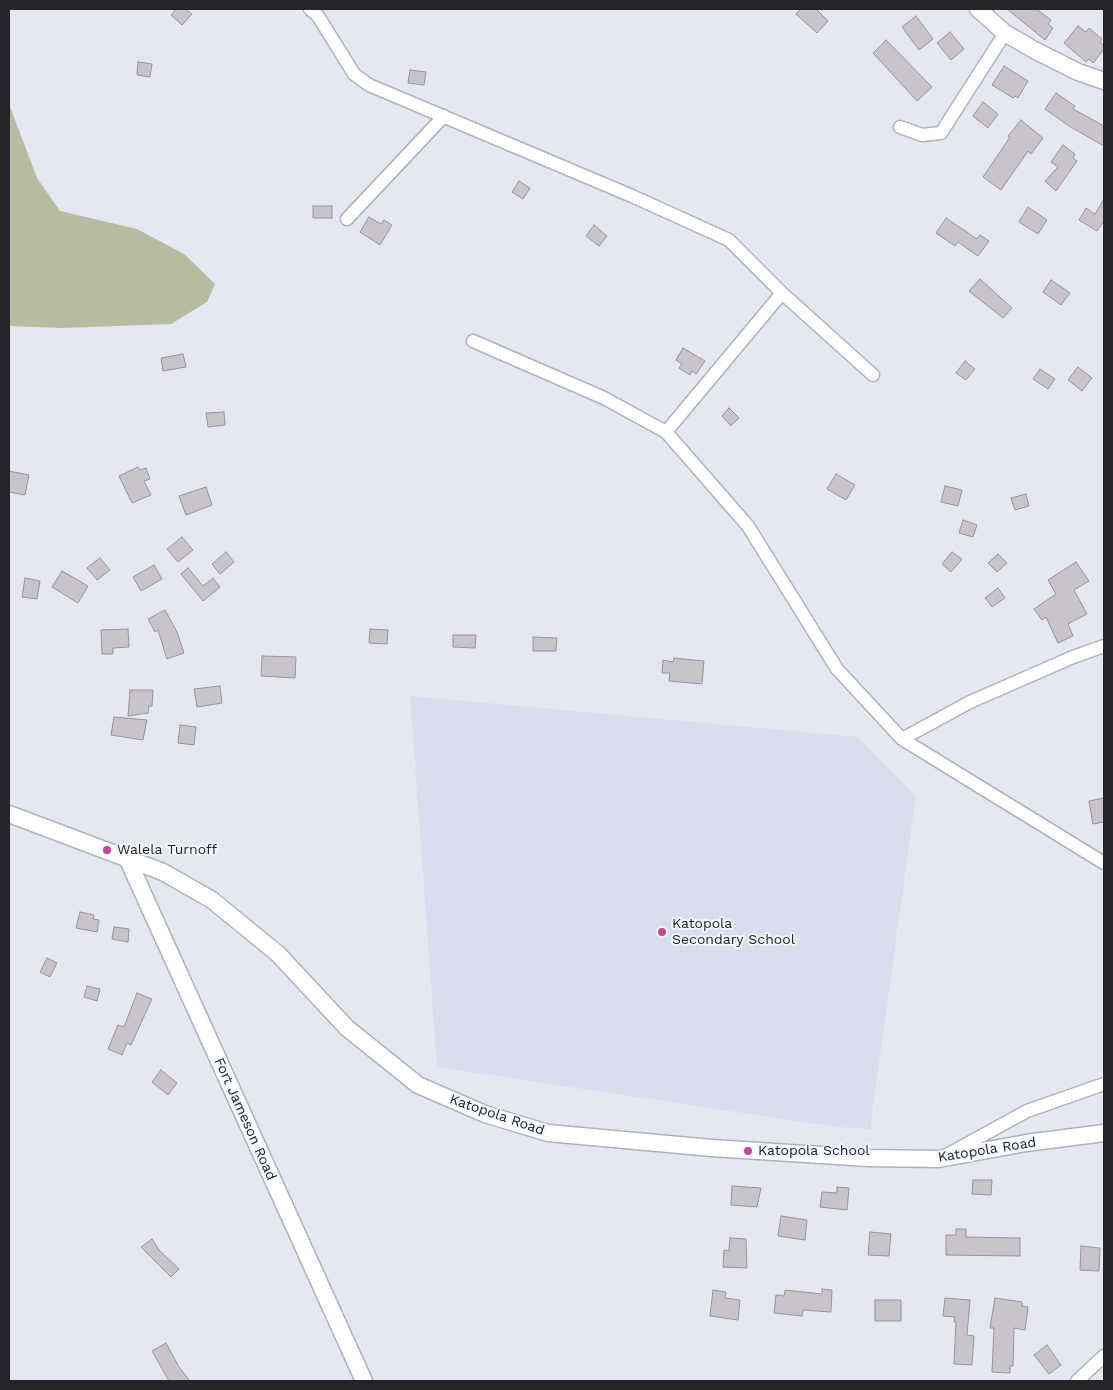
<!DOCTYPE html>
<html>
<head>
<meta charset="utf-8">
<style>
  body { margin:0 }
  #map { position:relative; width:1113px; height:1390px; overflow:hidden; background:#e5e8f1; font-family:"Work Sans",sans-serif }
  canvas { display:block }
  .frame { position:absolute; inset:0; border:10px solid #232428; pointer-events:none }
</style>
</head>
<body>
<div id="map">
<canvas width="1113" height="1390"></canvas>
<div class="frame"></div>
</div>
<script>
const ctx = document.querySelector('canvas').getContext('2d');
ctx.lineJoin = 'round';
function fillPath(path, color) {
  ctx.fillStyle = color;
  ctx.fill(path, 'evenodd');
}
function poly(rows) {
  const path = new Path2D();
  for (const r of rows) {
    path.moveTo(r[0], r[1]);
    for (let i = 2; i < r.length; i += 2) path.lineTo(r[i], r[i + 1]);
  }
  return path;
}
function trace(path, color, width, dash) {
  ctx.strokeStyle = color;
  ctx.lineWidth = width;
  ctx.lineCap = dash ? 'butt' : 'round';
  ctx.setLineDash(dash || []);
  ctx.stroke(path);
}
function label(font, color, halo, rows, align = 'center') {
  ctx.font = font + ' "Work Sans",sans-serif';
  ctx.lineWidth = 4;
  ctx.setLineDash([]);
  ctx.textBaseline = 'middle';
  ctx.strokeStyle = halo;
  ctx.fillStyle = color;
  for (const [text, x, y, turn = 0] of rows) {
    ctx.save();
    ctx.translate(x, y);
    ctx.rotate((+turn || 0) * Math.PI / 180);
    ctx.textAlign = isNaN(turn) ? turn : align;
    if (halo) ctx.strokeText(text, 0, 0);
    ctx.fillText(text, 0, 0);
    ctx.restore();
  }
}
fillPath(poly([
  [410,696,858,737,916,796,870,1129,836,1127,437,1067]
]), '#d8deee');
fillPath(poly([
  [9,104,37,178,60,211,137,229,184,254,215,284,207,302,171,324,62,328,9,326]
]), '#b7bb9f');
const building = poly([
  [176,9,185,9,192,14,182,25,171,15,176,9],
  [801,9,816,9,828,21,817,33,796,14,801,9],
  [1007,9,1036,9,1051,20,1048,24,1053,28,1045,40,1007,9],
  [916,16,933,39,919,50,902,27,916,16],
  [1078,26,1086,32,1089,28,1102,39,1100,42,1104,46,1104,49,1093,63,1089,59,1086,62,1064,43,1078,26],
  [950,32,964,49,951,60,937,43,950,32],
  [886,40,932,87,917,101,873,53,886,40],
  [138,62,152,64,150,77,137,75,138,62],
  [1004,66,1028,81,1018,98,1015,96,1013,98,992,85,1004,66],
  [410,70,426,72,424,85,408,83,410,70],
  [1056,93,1075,106,1073,109,1104,126,1104,146,1069,126,1045,109,1056,93],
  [983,102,998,114,988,128,973,116,983,102],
  [1021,120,1043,138,1031,154,1028,151,1001,190,983,177,1010,137,1008,136,1021,120],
  [1063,145,1075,154,1073,158,1077,161,1056,191,1045,181,1058,167,1051,162,1063,145],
  [519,181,530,188,523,199,512,192,519,181],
  [1104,199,1104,221,1097,231,1079,220,1086,208,1095,214,1104,199],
  [313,206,332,206,332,218,313,218,313,206],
  [1028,207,1047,220,1038,234,1019,222,1028,207],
  [369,217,381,224,384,220,392,225,380,245,360,232,369,217],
  [946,218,977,239,980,235,989,241,978,256,958,242,955,246,936,233,946,218],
  [594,225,607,236,599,246,586,236,594,225],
  [980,279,1012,308,1003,318,969,291,980,279],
  [1051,280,1070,293,1061,305,1043,292,1051,280],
  [683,348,705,361,696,374,692,371,690,375,679,368,682,364,676,360,683,348],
  [183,354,186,367,163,371,161,358,183,354],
  [965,361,975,369,966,380,956,373,965,361],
  [1078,367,1092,378,1082,391,1068,380,1078,367],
  [1040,369,1055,379,1048,389,1033,379,1040,369],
  [729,408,739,418,731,426,722,416,729,408],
  [224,412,225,425,208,427,206,413,224,412],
  [138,467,140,470,146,468,150,479,144,481,151,495,132,503,119,476,138,467],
  [9,471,29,475,25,495,9,492,9,471],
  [836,474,855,485,846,500,827,489,836,474],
  [945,486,962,490,958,506,941,502,945,486],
  [206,487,212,505,186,515,179,496,206,487],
  [1026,494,1029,506,1015,510,1011,498,1026,494],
  [963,520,977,525,973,537,959,533,963,520],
  [182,537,193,550,178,562,167,549,182,537],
  [226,552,234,562,220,574,212,564,226,552],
  [952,552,962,559,951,572,942,564,952,552],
  [998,554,1007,563,997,572,988,563,998,554],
  [100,558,110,570,97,580,87,568,100,558],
  [1076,562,1089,581,1074,590,1087,614,1068,624,1073,636,1058,643,1046,617,1042,620,1034,609,1056,594,1048,580,1076,562],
  [154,565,162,579,141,591,133,577,154,565],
  [188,568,203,586,213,578,220,587,203,601,181,574,188,568],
  [62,571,88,586,78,603,52,587,62,571],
  [25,578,40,581,37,599,22,597,25,578],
  [998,588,1005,598,992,607,985,598,998,588],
  [165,610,177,632,184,653,167,659,158,630,155,632,148,619,165,610],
  [128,629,129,647,113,648,113,654,102,654,101,630,128,629],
  [370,629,388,630,387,644,369,643,370,629],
  [453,635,476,635,475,648,453,647,453,635],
  [533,637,557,638,556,651,533,651,533,637],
  [262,656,296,657,295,678,261,676,262,656],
  [674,658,704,661,702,684,669,681,670,673,662,673,663,660,673,662,674,658],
  [220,686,222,703,197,707,194,689,220,686],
  [130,690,153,690,152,706,149,706,148,713,128,716,130,690],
  [114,717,147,720,143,740,111,735,114,717],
  [180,725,196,727,194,745,178,743,180,725],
  [1104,798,1104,822,1093,824,1089,801,1104,798],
  [80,912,94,915,93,919,99,920,97,932,76,928,80,912],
  [114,927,129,929,128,942,112,939,114,927],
  [47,958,57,963,50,977,40,972,47,958],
  [87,986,100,989,97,1001,84,997,87,986],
  [137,993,152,999,131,1045,127,1043,122,1055,108,1049,118,1025,124,1027,137,993],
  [161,1070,177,1083,168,1095,152,1082,161,1070],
  [973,1180,992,1180,991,1195,972,1194,973,1180],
  [732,1186,761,1188,757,1207,731,1205,732,1186],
  [837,1187,849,1188,847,1210,820,1207,822,1192,837,1193,837,1187],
  [781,1216,807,1220,805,1240,778,1236,781,1216],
  [956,1229,966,1229,966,1237,1020,1238,1020,1256,946,1255,946,1235,956,1235,956,1229],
  [870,1232,891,1234,889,1256,868,1255,870,1232],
  [730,1238,746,1239,747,1268,723,1267,724,1250,729,1251,730,1238],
  [152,1239,159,1250,179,1269,171,1277,141,1247,152,1239],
  [1081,1246,1100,1248,1099,1271,1080,1270,1081,1246],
  [822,1289,832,1290,831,1312,803,1310,802,1316,774,1313,776,1295,784,1296,785,1290,822,1294,822,1289],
  [713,1290,726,1292,725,1298,740,1300,738,1320,710,1316,713,1290],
  [945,1298,970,1300,967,1335,974,1336,972,1365,954,1364,956,1322,954,1322,955,1317,943,1316,945,1298],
  [995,1298,1022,1302,1022,1306,1028,1307,1025,1330,1014,1328,1013,1366,1010,1366,1010,1373,992,1372,994,1328,990,1328,995,1298],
  [875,1300,901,1300,901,1321,875,1321,875,1300],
  [166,1343,179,1367,190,1381,169,1381,152,1351,166,1343],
  [1047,1345,1061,1365,1049,1374,1034,1355,1047,1345]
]);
fillPath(building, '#c9c3ca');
trace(building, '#989299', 1);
const minor = poly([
  [310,9,318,16,354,74,369,85,632,196,729,240,782,293,873,375],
  [900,127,922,135,941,133,1005,33],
  [347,219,444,116],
  [473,341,604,398,666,432,748,526,837,669,902,739,1104,863],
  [666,432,782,293],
  [902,739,970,702,1073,657,1104,646],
  [945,1156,1027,1111,1104,1084],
  [1077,1381,1104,1356]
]);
const tertiary = poly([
  [978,9,1005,33,1036,51,1078,72,1104,81],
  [9,814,163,872,212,900,278,954,347,1028,418,1085,485,1114,548,1133,712,1148,868,1158,939,1159,1026,1143,1104,1133],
  [127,858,364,1381]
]);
trace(minor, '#afb2ba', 15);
trace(tertiary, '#afb2ba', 19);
trace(minor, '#fff', 12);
trace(tertiary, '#fff', 16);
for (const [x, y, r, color] of [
  [107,850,5,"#c8468f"],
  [662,932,5,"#c8468f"],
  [748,1151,5,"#c8468f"]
]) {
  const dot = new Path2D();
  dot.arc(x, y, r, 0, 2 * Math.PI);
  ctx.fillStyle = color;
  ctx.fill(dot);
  trace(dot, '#f2f6fe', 2);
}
label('14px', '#232428', '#f2f6fe', [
  ["Walela Turnoff",117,850],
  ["Katopola",672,924],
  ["Secondary School",672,940],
  ["Katopola School",758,1151]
], 'left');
label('14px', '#232428', '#f2f6fe', [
  ["Katopola Road",497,1115,19],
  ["Fort Jameson Road",245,1119,66],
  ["Katopola Road",987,1150,-9]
]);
</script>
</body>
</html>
